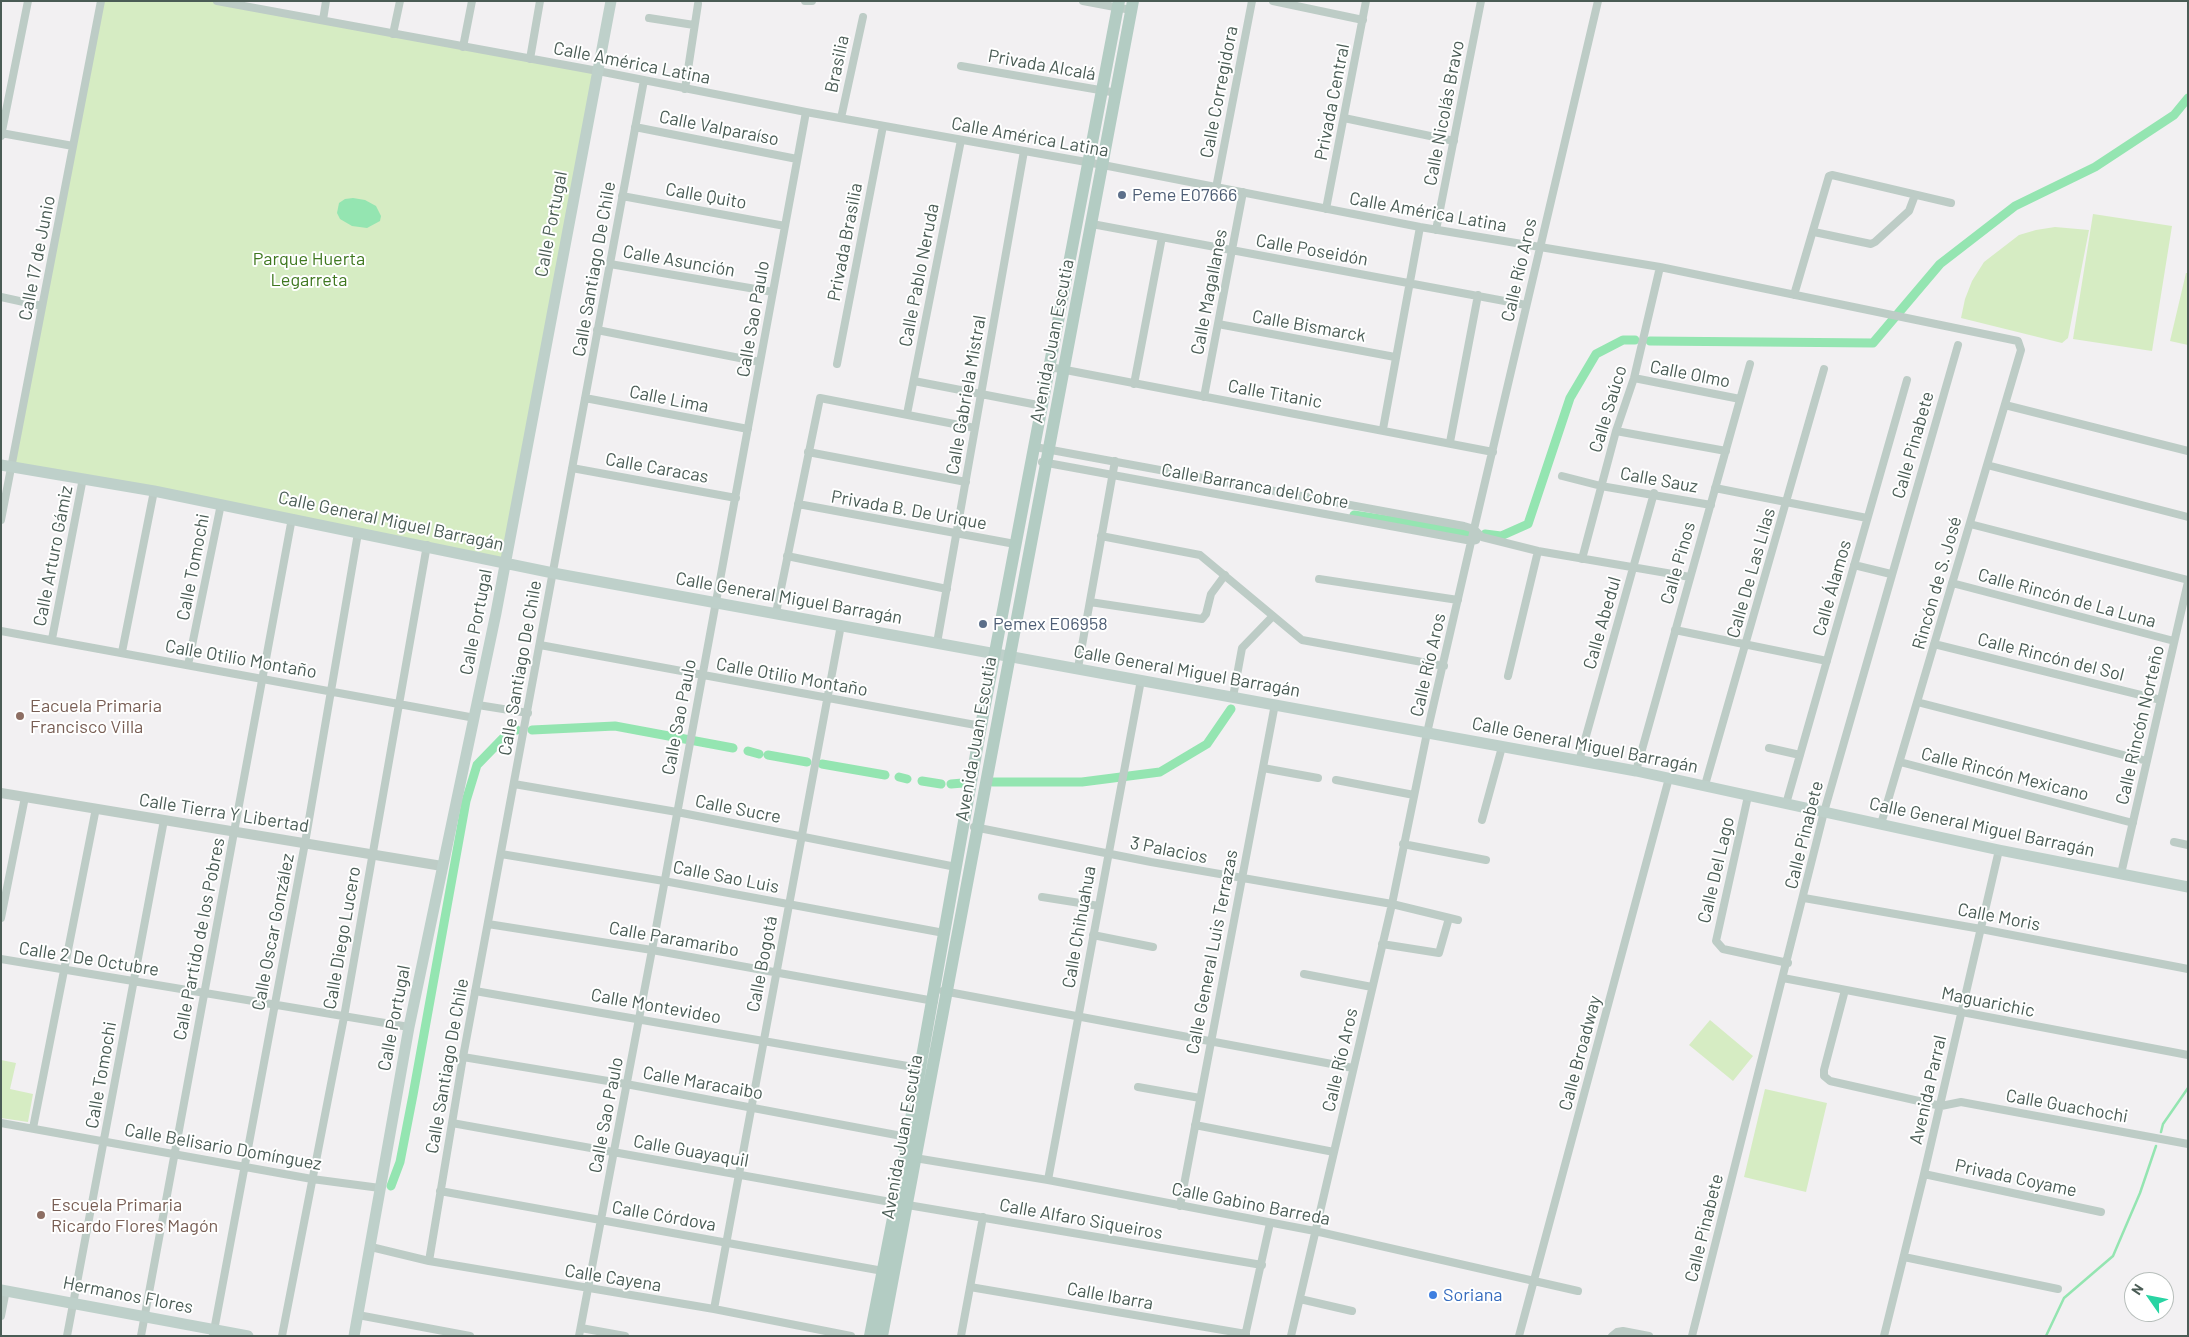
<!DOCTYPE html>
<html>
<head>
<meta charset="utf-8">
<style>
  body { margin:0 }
  #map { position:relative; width:2189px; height:1337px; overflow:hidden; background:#f2f0f2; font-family:Barlow,sans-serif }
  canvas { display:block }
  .frame { position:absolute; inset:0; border:2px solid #4a5c55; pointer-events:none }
  .north { position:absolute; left:2124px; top:1272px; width:50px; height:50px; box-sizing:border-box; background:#fff; border:1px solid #b7bebb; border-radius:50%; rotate:303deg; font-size:14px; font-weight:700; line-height:20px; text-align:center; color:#4a5c55 }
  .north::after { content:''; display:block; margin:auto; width:18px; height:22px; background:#29d4a3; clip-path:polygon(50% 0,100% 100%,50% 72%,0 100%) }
</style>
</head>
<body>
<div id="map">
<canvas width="2189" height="1337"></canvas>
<div class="frame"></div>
<div class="north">N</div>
</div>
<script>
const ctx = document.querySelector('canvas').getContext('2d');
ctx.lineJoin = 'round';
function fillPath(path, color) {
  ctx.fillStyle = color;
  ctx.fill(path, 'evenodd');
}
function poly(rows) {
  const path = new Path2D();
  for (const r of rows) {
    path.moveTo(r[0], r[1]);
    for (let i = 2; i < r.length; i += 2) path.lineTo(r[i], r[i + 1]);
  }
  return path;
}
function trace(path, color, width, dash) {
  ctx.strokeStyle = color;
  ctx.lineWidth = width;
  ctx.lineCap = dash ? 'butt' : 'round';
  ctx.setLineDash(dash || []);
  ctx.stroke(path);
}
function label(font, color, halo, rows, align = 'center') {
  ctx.font = font + ' Barlow,sans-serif';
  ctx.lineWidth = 4;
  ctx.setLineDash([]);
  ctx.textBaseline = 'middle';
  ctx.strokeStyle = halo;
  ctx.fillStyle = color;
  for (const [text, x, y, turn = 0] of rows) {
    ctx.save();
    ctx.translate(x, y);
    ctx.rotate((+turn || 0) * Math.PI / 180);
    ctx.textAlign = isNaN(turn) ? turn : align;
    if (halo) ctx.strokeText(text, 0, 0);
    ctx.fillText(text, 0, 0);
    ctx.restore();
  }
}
fillPath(poly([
  [101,1,217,1,598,71,505,563,11,466],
  [2093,214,2172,226,2152,351,2073,339],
  [2055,227,2089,230,2068,338,2062,343,1961,318,1965,299,1972,281,1984,262,2019,235,2036,230],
  [2186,273,2188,273,2188,345,2170,341],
  [1710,1020,1753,1056,1733,1081,1689,1045],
  [1,1060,16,1063,10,1089,33,1094,28,1122,1,1118],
  [1765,1089,1827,1103,1806,1192,1744,1177]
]), '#d6ecc3');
fillPath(poly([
  [353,198,365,200,376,206,381,216,380,221,367,228,352,226,340,219,337,213,339,203,345,199]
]), '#94e5b1');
trace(poly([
  [2161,1132,2163,1124,2188,1088],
  [2046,1336,2064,1298,2113,1256,2140,1193,2156,1146]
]), '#94e5b1', 2.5);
trace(poly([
  [1650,341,1873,343,1940,264,2015,206,2095,167,2174,115,2188,98],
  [1354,515,1473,533],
  [1485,534,1501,536,1528,524,1570,398,1596,354,1623,340,1635,340],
  [532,730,615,726,733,748],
  [748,751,759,754],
  [768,755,807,762],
  [822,764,885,775],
  [899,777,907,779],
  [922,781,941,784],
  [993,782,1082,782,1160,772,1207,744,1231,709],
  [951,784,963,783],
  [391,1186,400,1162,413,1095,466,801,477,765,510,731,517,730]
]), '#94e5b1', 9);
trace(poly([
  [217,1,598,71,806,112,1103,165,1420,227,1660,267,2018,341,2021,350,1881,824],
  [805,1,812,1],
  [1083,1,1131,10],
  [1273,1,1363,20],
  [649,18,694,25],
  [323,20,326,1],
  [393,34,400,1],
  [463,47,472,1],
  [530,59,540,1],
  [961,66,1117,93],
  [685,89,698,4],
  [841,118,863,17],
  [1344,118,1454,141],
  [635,127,797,159],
  [1,133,73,146],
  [1,136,28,1],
  [1216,188,1252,1],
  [622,196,785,226],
  [1326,209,1366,1],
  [1092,224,1526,305],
  [1436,230,1481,1],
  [1814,232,1871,244,1875,242,1909,211,1915,195],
  [610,264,773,292],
  [1794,295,1829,176,1832,175,1951,203],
  [1,297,42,306],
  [1218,324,1395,357],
  [597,330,760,362],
  [837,364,883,126],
  [1050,367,1493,452],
  [1634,378,1740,399],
  [914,381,1043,406],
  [1134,384,1162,237],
  [1204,397,1243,192],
  [585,398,748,429],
  [2005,405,2188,451],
  [907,414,961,140],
  [1383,429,1420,227],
  [1616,431,1726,451],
  [1450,442,1478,295],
  [1035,447,1464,526,1474,529,1482,537,1538,551,1690,577],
  [808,452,966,482],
  [1042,462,1472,541,1476,540],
  [1987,465,2188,517],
  [572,468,736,498],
  [1562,476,1601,486,1711,505],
  [1715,488,1867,518],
  [798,504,1015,544],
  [1,520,101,1],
  [1970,524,2188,580],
  [1101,536,1200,555,1302,640,1444,666],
  [787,556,947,589],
  [1582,559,1616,431,1634,378,1660,267],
  [1854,565,1891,574],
  [1319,579,1458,600],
  [1952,583,2174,641],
  [1090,602,1202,619,1206,614,1211,594,1225,575],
  [776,613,820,398,975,428],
  [1675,630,1827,661],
  [1,631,475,718],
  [52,639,83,478],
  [937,643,1024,151],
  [1934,644,2161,700],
  [540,645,981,726],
  [122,652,154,491],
  [188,665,221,504],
  [1078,668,1115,461],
  [1508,676,1538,551],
  [1233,697,1242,648,1272,617],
  [1917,702,2147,761],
  [478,705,528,713],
  [1769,748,1800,755],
  [1579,761,1654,493],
  [1900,762,2133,823],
  [1263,768,1318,778],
  [1636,771,1750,364],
  [1336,780,1414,795],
  [514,784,677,812,956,867],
  [1705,785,1824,369],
  [1748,796,1716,941,1723,949,1788,963],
  [1786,804,1907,380],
  [1482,820,1502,747],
  [974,827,1151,862,1392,904,1458,920],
  [2174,842,2188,845],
  [1403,844,1486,860],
  [501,854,664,881,944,933],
  [2121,874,2188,582],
  [1042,897,1099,906],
  [1804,898,1981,929,2188,969],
  [1,918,25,797],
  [488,924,652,950,934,1001],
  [1093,935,1153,947],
  [1382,944,1439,953,1449,918],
  [1,959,409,1027],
  [1304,974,1372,987],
  [1783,978,2188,1055],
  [1845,990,1824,1070,1824,1076,1830,1081,1941,1106,1961,1102,2188,1144],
  [475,991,919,1068],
  [943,991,1353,1068],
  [463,1057,626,1084,907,1137],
  [1138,1087,1200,1098],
  [1,1123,312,1179,380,1188],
  [452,1123,896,1203,1262,1265],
  [1195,1125,1334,1152],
  [33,1128,96,808],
  [915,1158,1048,1180,1315,1231,1578,1291],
  [1924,1174,2101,1212],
  [1048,1180,1141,680],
  [440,1191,883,1271],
  [1180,1206,1275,704],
  [371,1247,429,1261,714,1309,851,1336],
  [1904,1257,2058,1289],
  [429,1261,463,1057,644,80],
  [970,1287,1246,1334],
  [1300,1299,1352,1311],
  [714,1309,841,625],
  [358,1315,470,1336],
  [1,1316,6,1290],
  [581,1328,625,1336],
  [67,1336,164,820],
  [141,1336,292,518],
  [213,1336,305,843,358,533],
  [282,1336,344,1017,427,545],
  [579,1336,652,950,806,112],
  [961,1336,983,1217],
  [1245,1336,1270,1223],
  [1291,1336,1392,904,1427,733,1474,529,1598,1],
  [1519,1336,1669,778],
  [1612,1336,1617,1332,1623,1331,1649,1336],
  [1692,1336,1824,812,1958,345],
  [1884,1336,1924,1174,1999,850]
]), '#bdccc6', 8);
trace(poly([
  [1,793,442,866]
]), '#bdccc6', 10);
trace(poly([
  [1,465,154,491,553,573,1636,771,1999,850,2188,887],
  [1,1290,248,1336],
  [354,1336,409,1027,496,613,611,1]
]), '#bed0ca', 11);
trace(poly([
  [870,1336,896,1203,981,726,1119,1],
  [882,1336,1133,1]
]), '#b3ccc3', 12);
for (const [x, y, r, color] of [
  [1122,195,5,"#5c6f8a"],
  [983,624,5,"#5c6f8a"],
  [20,716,5,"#8d6e63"],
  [41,1215,5,"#8d6e63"],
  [1433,1295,5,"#3f7fe0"]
]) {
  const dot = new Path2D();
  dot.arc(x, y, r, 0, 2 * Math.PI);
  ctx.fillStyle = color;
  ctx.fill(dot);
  trace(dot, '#fff', 2);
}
label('18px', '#4a5c55', '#fff', [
  ["Calle América Latina",632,63,11],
  ["Brasilia",837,64,-78],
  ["Privada Alcalá",1042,65,10],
  ["Calle Corregidora",1219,92,-79],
  ["Privada Central",1332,102,-79],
  ["Calle Nicolás Bravo",1444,113,-79],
  ["Calle Valparaíso",719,128,11],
  ["Calle América Latina",1030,137,10],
  ["Calle Quito",706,196,10],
  ["Calle América Latina",1428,212,10],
  ["Calle Portugal",551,224,-79],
  ["Privada Brasilia",845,242,-79],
  ["Calle Poseidón",1312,250,10],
  ["Calle 17 de Junio",37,258,-79],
  ["Calle Asunción",679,261,10],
  ["Calle Santiago De Chile",594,269,-80],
  ["Calle Río Aros",1519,270,-77],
  ["Calle Pablo Neruda",919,275,-79],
  ["Calle Magallanes",1209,292,-79],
  ["Calle Sao Paulo",753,319,-80],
  ["Calle Bismarck",1309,326,10],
  ["Avenida Juan Escutia",1052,341,-79],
  ["Calle Olmo",1690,374,11],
  ["Calle Titanic",1275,394,10],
  ["Calle Gabriela Mistral",966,395,-80],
  ["Calle Lima",669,399,11],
  ["Calle Saúco",1608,409,-73],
  ["Calle Pinabete",1913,445,-74],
  ["Calle Caracas",657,468,10],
  ["Calle Sauz",1659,480,10],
  ["Calle Barranca del Cobre",1255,486,10],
  ["Privada B. De Urique",909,510,10],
  ["Calle General Miguel Barragán",391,521,12],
  ["Calle Arturo Gámiz",53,556,-79],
  ["Calle Pinos",1678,563,-74],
  ["Calle Tomochi",193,567,-79],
  ["Calle De Las Lilas",1751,573,-74],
  ["Rincón de S. José",1937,583,-74],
  ["Calle Álamos",1832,588,-74],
  ["Calle General Miguel Barragán",789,598,10],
  ["Calle Rincón de La Luna",2067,598,15],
  ["Calle Portugal",476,622,-79],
  ["Calle Abedul",1602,623,-74],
  ["Calle Rincón del Sol",2051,657,14],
  ["Calle Otilio Montaño",241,659,10],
  ["Calle Río Aros",1428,665,-77],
  ["Calle Santiago De Chile",520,668,-80],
  ["Calle General Miguel Barragán",1187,671,10],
  ["Calle Otilio Montaño",792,677,10],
  ["Calle Sao Paulo",679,717,-79],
  ["Calle Rincón Norteño",2140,725,-77],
  ["Avenida Juan Escutia",976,739,-80],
  ["Calle General Miguel Barragán",1585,745,11],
  ["Calle Rincón Mexicano",2005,774,14],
  ["Calle Sucre",738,809,11],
  ["Calle Tierra Y Libertad",224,813,9],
  ["Calle General Miguel Barragán",1982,827,12],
  ["Calle Pinabete",1804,835,-76],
  ["3 Palacios",1169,850,11],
  ["Calle Del Lago",1716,870,-77],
  ["Calle Sao Luis",726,877,11],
  ["Calle Moris",1999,917,11],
  ["Calle Chihuahua",1079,927,-80],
  ["Calle Oscar González",273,932,-79],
  ["Calle Diego Lucero",342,938,-80],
  ["Calle Partido de los Pobres",199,939,-79],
  ["Calle Paramaribo",674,939,10],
  ["Calle General Luis Terrazas",1212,952,-79],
  ["Calle 2 De Octubre",89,959,9],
  ["Calle Bogotá",762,964,-79],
  ["Maguarichic",1988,1002,11],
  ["Calle Montevideo",656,1006,10],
  ["Calle Portugal",394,1018,-79],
  ["Calle Broadway",1580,1053,-75],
  ["Calle Río Aros",1340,1060,-77],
  ["Calle Santiago De Chile",447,1066,-80],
  ["Calle Tomochi",101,1075,-80],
  ["Calle Maracaibo",703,1083,10],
  ["Avenida Parral",1928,1090,-77],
  ["Calle Guachochi",2067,1106,10],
  ["Calle Sao Paulo",606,1115,-79],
  ["Avenida Juan Escutia",902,1137,-80],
  ["Calle Belisario Domínguez",223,1147,10],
  ["Calle Guayaquil",691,1151,10],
  ["Privada Coyame",2016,1178,12],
  ["Calle Gabino Barreda",1251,1204,11],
  ["Calle Córdova",664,1216,10],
  ["Calle Alfaro Siqueiros",1081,1219,10],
  ["Calle Pinabete",1704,1228,-76],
  ["Calle Cayena",613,1278,9],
  ["Hermanos Flores",128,1295,11],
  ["Calle Ibarra",1110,1296,10]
]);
label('18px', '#4e5e75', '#fff', [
  ["Peme E07666",1132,195],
  ["Pemex E06958",993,624]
], 'left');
label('18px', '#3f7820', '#fff', [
  ["Parque Huerta",309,259],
  ["Legarreta",309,280]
]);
label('18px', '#785e54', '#fff', [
  ["Eacuela Primaria",30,706],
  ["Francisco Villa",30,727],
  ["Escuela Primaria",51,1205],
  ["Ricardo Flores Magón",51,1226]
], 'left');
label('18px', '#366cbe', '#fff', [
  ["Soriana",1443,1295]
], 'left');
</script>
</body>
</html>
